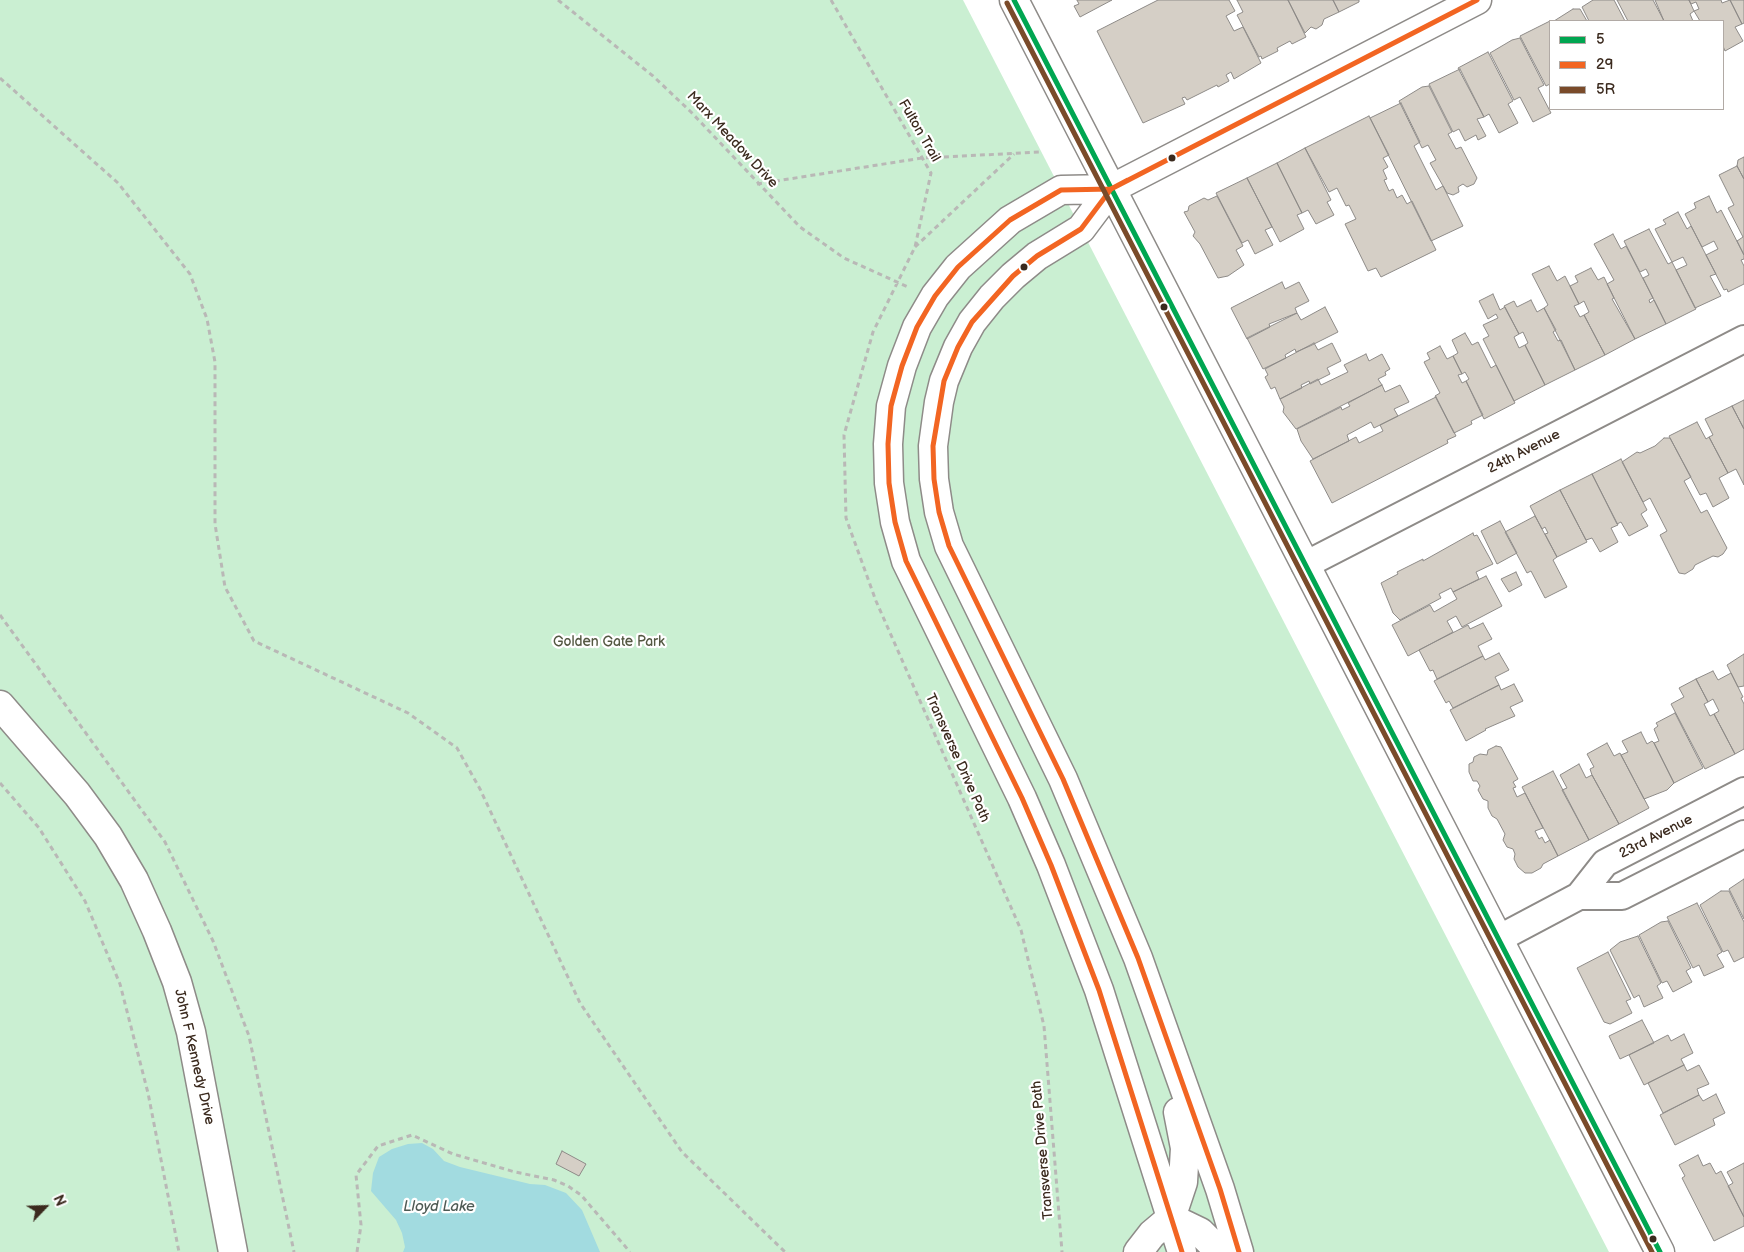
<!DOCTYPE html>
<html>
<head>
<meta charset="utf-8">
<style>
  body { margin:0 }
  #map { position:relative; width:1744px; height:1252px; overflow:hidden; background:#fff; font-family:"Balsamiq Sans",sans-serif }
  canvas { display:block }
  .legend { position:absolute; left:1549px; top:20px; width:175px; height:90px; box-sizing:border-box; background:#fff; border:1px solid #b1aaa5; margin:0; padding:6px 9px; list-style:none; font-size:15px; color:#3b2a1e }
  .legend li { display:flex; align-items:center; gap:10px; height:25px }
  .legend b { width:25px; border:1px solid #b1aaa5 }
  .north { position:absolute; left:20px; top:1182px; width:50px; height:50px; -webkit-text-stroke:4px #fff; paint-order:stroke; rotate:66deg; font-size:14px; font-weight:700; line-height:20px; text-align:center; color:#3b2a1e }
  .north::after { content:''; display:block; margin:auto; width:18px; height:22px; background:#3b2a1e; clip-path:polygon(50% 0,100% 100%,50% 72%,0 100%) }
</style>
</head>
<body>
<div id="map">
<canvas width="1744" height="1252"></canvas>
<ul class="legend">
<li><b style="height:6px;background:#00a651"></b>5</li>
<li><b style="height:6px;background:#f26522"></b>29</li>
<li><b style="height:6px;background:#7a4b2a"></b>5R</li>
</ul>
<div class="north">N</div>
</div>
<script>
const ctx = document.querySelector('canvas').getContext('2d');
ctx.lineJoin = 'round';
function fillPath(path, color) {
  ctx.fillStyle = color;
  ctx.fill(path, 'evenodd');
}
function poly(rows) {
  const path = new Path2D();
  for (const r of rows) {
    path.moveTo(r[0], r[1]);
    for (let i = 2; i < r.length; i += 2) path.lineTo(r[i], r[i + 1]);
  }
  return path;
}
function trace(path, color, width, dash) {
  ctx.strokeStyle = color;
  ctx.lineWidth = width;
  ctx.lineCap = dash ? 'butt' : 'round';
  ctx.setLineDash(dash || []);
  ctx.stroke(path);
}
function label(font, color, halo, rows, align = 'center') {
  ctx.font = font + ' "Balsamiq Sans",sans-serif';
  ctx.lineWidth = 4.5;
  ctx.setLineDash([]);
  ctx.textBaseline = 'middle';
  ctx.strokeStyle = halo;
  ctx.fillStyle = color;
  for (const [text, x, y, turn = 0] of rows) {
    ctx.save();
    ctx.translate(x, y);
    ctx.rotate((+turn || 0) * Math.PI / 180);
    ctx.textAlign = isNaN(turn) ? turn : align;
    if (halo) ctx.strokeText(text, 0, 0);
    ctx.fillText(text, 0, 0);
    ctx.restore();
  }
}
fillPath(poly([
  [0,0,963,0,1609,1252,0,1252]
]), '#caefd2');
fillPath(poly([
  [422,1143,433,1149,444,1161,460,1167,530,1184,545,1185,566,1193,582,1210,600,1252,403,1252,405,1247,402,1233,396,1220,371,1191,373,1173,379,1157,392,1149,408,1144]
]), '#a2dbe0');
const building = poly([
  [1077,0,1112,0,1080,17,1074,6,1079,4,1077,0],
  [1158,0,1229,0,1235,11,1226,16,1234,31,1243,27,1261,63,1234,79,1231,72,1226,75,1229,81,1218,87,1217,85,1187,100,1185,97,1182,98,1185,104,1143,123,1097,31,1158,0],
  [1237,0,1288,0,1306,37,1292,44,1290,41,1277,48,1278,51,1262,59,1261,56,1259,57,1237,15,1243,12,1237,0],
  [1288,0,1333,0,1339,12,1324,19,1322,25,1316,29,1311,27,1305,33,1288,0],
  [1333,0,1359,0,1359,2,1339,12,1333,0],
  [1593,0,1614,0,1625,21,1589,21,1582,7,1593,0],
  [1617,0,1653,0,1664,21,1628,21,1617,0],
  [1655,0,1689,0,1694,11,1690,14,1693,21,1664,21,1655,0],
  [1689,0,1721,0,1722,3,1730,0,1742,24,1735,27,1743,41,1725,51,1723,46,1723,21,1700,21,1694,11,1699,9,1696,2,1691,4,1689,0],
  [1730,0,1744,0,1744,23,1742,24,1730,0],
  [1573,9,1580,9,1587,21,1554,21,1573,9],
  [1550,21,1550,84,1546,86,1520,36,1550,21],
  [1520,38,1544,85,1538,88,1551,113,1533,122,1520,97,1514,100,1490,53,1512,40,1520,38],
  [1488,52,1513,101,1508,104,1518,123,1499,133,1489,114,1484,117,1458,68,1488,52],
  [1460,69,1484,117,1477,119,1486,136,1478,140,1476,135,1465,141,1459,129,1453,132,1429,84,1460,69],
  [1429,86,1452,132,1448,134,1456,149,1461,147,1477,178,1474,184,1467,187,1463,184,1458,187,1459,192,1453,195,1447,193,1430,163,1436,160,1428,145,1422,148,1399,101,1422,87,1429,86],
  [1401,103,1420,142,1414,146,1436,190,1443,186,1463,226,1431,241,1370,118,1401,103],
  [1369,116,1389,155,1383,158,1388,167,1383,170,1387,179,1384,180,1389,191,1393,189,1397,198,1402,195,1407,204,1412,201,1436,250,1381,277,1376,268,1368,271,1345,224,1356,219,1349,205,1346,206,1337,188,1329,192,1305,148,1369,116],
  [1305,148,1331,200,1327,202,1334,215,1316,224,1308,210,1302,213,1277,163,1305,148],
  [1744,157,1744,179,1737,166,1738,160,1744,157],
  [1277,163,1302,213,1297,215,1304,229,1280,242,1247,178,1277,163],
  [1737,166,1744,179,1744,255,1737,241,1743,237,1728,208,1734,205,1719,175,1737,166],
  [1247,178,1272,227,1265,230,1273,245,1255,254,1248,240,1242,243,1216,193,1247,178],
  [1217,196,1243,246,1236,250,1244,265,1228,276,1218,278,1200,244,1193,236,1195,232,1184,212,1188,211,1189,206,1204,198,1208,200,1217,196],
  [1709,196,1717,213,1721,210,1744,255,1744,259,1741,260,1744,266,1744,284,1728,292,1727,289,1724,290,1706,255,1718,249,1714,241,1702,247,1685,214,1696,208,1694,203,1709,196],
  [1678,212,1687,229,1691,226,1706,255,1716,274,1710,276,1721,296,1695,308,1676,270,1687,265,1683,257,1672,262,1655,229,1666,224,1663,220,1678,212],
  [1649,229,1668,264,1672,262,1696,309,1666,324,1643,278,1649,275,1646,269,1640,272,1624,241,1649,229],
  [1613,234,1621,249,1626,246,1653,298,1649,300,1650,303,1654,300,1666,324,1635,339,1607,284,1614,280,1594,244,1613,234],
  [1549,266,1557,281,1565,276,1579,304,1574,306,1580,317,1584,315,1605,355,1575,370,1544,308,1548,305,1532,274,1549,266],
  [1591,268,1598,280,1604,277,1614,298,1612,299,1635,339,1605,355,1584,315,1589,312,1584,301,1579,304,1570,286,1578,282,1575,276,1591,268],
  [1282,282,1285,289,1299,282,1309,301,1295,308,1297,313,1269,324,1270,327,1247,339,1231,308,1282,282],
  [1493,294,1500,310,1505,307,1519,334,1514,337,1519,348,1525,345,1545,385,1514,401,1483,339,1489,336,1483,325,1498,318,1496,314,1488,319,1479,301,1493,294],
  [1531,300,1537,312,1544,308,1556,330,1553,332,1558,341,1561,340,1575,370,1545,385,1525,345,1528,343,1523,332,1519,334,1504,306,1514,301,1517,307,1531,300],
  [1325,307,1338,332,1310,346,1296,352,1295,349,1285,355,1286,358,1263,369,1247,338,1297,313,1301,320,1325,307],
  [1465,333,1472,345,1478,342,1491,368,1496,365,1515,403,1484,419,1466,381,1469,379,1465,372,1462,374,1453,356,1458,353,1452,340,1465,333],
  [1314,343,1318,350,1332,343,1341,361,1327,368,1330,374,1310,384,1309,381,1301,385,1302,388,1280,399,1275,387,1271,389,1265,377,1268,375,1265,369,1314,343],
  [1440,346,1447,359,1453,356,1462,374,1458,375,1462,383,1466,381,1483,415,1471,421,1472,424,1454,433,1435,396,1440,393,1424,362,1430,359,1427,353,1440,346],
  [1366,354,1369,361,1382,354,1390,369,1385,372,1386,375,1378,379,1382,385,1296,429,1283,412,1284,407,1280,399,1318,379,1321,385,1348,372,1344,365,1366,354],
  [1382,385,1385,392,1400,385,1409,402,1394,409,1398,416,1374,428,1371,422,1347,435,1349,441,1313,459,1301,441,1297,429,1341,407,1342,410,1350,406,1348,403,1382,385],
  [1436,397,1456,436,1447,440,1448,443,1332,503,1310,461,1356,437,1359,443,1383,431,1380,425,1436,397],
  [1744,400,1744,429,1732,406,1744,400],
  [1732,406,1744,429,1744,485,1736,469,1728,473,1709,437,1713,435,1705,419,1732,406],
  [1697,422,1706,439,1709,437,1728,473,1719,478,1729,498,1713,507,1706,493,1700,495,1669,436,1697,422],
  [1664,438,1670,438,1691,477,1684,481,1701,513,1707,510,1727,548,1723,554,1718,557,1713,556,1695,565,1693,569,1685,574,1679,573,1660,535,1667,531,1650,498,1643,502,1622,462,1637,452,1640,453,1655,446,1664,438],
  [1621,459,1647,510,1641,514,1648,526,1629,536,1621,522,1617,524,1592,474,1621,459],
  [1592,474,1618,525,1611,528,1618,542,1600,552,1592,538,1586,540,1560,490,1592,474],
  [1560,490,1587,542,1557,557,1545,534,1548,533,1545,527,1542,529,1530,506,1560,490],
  [1535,516,1557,557,1553,560,1567,587,1545,598,1531,571,1527,573,1505,532,1535,516],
  [1500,521,1517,553,1497,564,1481,531,1500,521],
  [1473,533,1474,536,1477,535,1493,564,1476,572,1479,579,1453,592,1451,588,1439,594,1441,598,1400,620,1393,613,1381,583,1398,574,1397,572,1423,559,1423,561,1473,533],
  [1516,572,1522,585,1509,592,1501,579,1516,572],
  [1486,576,1502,606,1462,627,1456,616,1447,621,1453,632,1408,656,1392,625,1430,605,1434,612,1457,599,1453,592,1486,576],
  [1483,623,1492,639,1478,646,1483,656,1437,679,1433,670,1430,671,1419,650,1468,625,1470,629,1483,623],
  [1499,653,1509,670,1495,677,1499,685,1453,708,1449,701,1446,703,1434,681,1483,656,1485,660,1499,653],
  [1744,654,1744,686,1738,687,1727,665,1744,654],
  [1713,671,1718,680,1731,673,1743,697,1741,698,1744,704,1744,749,1735,754,1714,714,1719,711,1713,699,1708,702,1696,679,1713,671],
  [1696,679,1708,702,1704,704,1710,716,1714,714,1735,754,1705,769,1671,704,1684,697,1679,688,1696,679],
  [1514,684,1523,701,1510,707,1515,716,1485,729,1486,730,1466,741,1450,710,1499,685,1501,690,1514,684],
  [1675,713,1703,768,1674,783,1654,743,1659,741,1654,729,1658,726,1656,723,1675,713],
  [1641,732,1647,744,1652,741,1654,743,1674,783,1667,790,1644,799,1621,755,1628,752,1622,741,1641,732],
  [1607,743,1614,756,1620,753,1621,755,1649,808,1619,824,1592,775,1590,769,1594,767,1587,754,1607,743],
  [1496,746,1501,747,1518,779,1513,782,1516,787,1513,788,1517,797,1525,793,1543,828,1535,831,1539,839,1542,837,1545,843,1550,840,1558,856,1543,864,1541,868,1532,873,1525,873,1518,867,1514,859,1515,854,1513,849,1507,847,1503,840,1505,834,1497,819,1492,816,1488,808,1488,801,1483,799,1478,790,1480,786,1477,781,1473,781,1469,772,1469,764,1473,762,1474,757,1480,754,1487,755,1488,750,1496,746],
  [1579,764,1586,778,1592,775,1619,824,1589,840,1562,790,1567,788,1560,775,1579,764],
  [1553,771,1589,840,1558,856,1522,787,1553,771],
  [1744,879,1744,919,1729,889,1744,879],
  [1721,891,1729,891,1744,922,1744,957,1734,962,1728,950,1723,952,1700,905,1721,891],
  [1697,903,1722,952,1717,955,1724,967,1704,976,1699,965,1693,968,1667,917,1697,903],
  [1668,921,1691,968,1686,971,1692,982,1673,992,1667,981,1662,983,1639,935,1661,922,1668,921],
  [1638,936,1661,983,1657,986,1663,998,1644,1007,1639,995,1634,998,1610,950,1620,942,1638,936],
  [1608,952,1631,999,1626,1001,1632,1013,1610,1024,1604,1022,1577,968,1608,952],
  [1642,1020,1654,1043,1620,1059,1609,1036,1642,1020],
  [1684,1034,1693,1053,1681,1059,1684,1065,1644,1085,1629,1055,1668,1035,1671,1041,1684,1034],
  [1684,1065,1687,1071,1699,1065,1709,1084,1697,1089,1699,1095,1663,1113,1648,1083,1684,1065],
  [1716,1094,1725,1113,1713,1119,1715,1125,1675,1145,1660,1115,1699,1095,1703,1101,1716,1094],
  [562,1151,586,1164,579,1176,556,1164,562,1151],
  [1698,1155,1703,1166,1710,1163,1716,1174,1721,1171,1744,1217,1744,1226,1714,1241,1682,1178,1685,1176,1679,1165,1698,1155],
  [1744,1163,1744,1217,1728,1186,1733,1183,1727,1172,1744,1163]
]);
fillPath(building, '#d5cfc6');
trace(building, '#8e8b88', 1);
const street = poly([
  [1305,565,1744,339],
  [1579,896,1622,896,1744,834],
  [1498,939,1579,896,1605,863,1744,791]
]);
const secondary = poly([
  [1014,0,1660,1252],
  [1111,189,1081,229,1037,256,1013,276,992,297,972,322,958,347,944,381,939,402,933,446,934,479,939,512,949,546,1063,779,1138,958,1220,1189,1239,1252],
  [0,705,77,794,108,836,134,880,157,931,177,982,191,1032,233,1252],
  [1178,1112,1185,1148,1183,1182,1171,1218,1200,1232,1220,1252],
  [1138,1252,1152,1234,1171,1218],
  [1182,1252,1099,990,1051,865,1022,798,906,561,895,522,889,483,888,444,891,406,902,366,917,327,935,296,958,267,1010,220,1061,190,1111,189,1477,0]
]);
trace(street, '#8e8b88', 30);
trace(secondary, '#8e8b88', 31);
trace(poly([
  [558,0,653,76,691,112,800,227,844,258,908,287],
  [831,0,931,173,915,247,873,332,844,435,846,518,876,601,1021,930,1044,1026,1062,1252],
  [0,78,118,183,190,274,207,319,215,362,215,524,225,587,254,641,408,713,457,748,480,789,580,1003,682,1152,785,1252],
  [757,184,922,158,1041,152],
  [915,247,1014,154],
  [0,615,165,842,213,941,249,1036,294,1252],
  [0,783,39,828,85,901,120,984,148,1093,179,1252],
  [357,1252,361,1225,356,1175,378,1146,412,1135,453,1154,515,1172,554,1180,568,1186,581,1195,630,1252]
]), '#b9b8b6', 3, [5, 4]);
trace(street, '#fff', 26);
trace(secondary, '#fff', 28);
trace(poly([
  [1014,0,1660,1252]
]), '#00a651', 5);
trace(poly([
  [1128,180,1111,189,1081,229,1037,256,1013,276,972,322,958,347,944,381,933,446,934,479,939,512,949,546,1063,779,1138,958,1220,1189,1239,1252],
  [1182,1252,1099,990,1051,865,1022,798,906,561,895,522,889,483,888,444,891,406,902,366,917,327,935,296,958,267,1010,220,1061,190,1111,189,1477,0]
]), '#f26522', 5);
trace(poly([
  [1007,3,1652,1252]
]), '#7a4b2a', 5);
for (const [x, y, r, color] of [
  [1172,158,4.5,"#3b2a1e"],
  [1024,267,4.5,"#3b2a1e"],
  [1164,307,4.5,"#3b2a1e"],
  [1653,1239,4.5,"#3b2a1e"]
]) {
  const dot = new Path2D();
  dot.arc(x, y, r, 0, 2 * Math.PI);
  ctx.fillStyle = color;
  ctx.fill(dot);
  trace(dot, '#fff', 2);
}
label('14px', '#3b2a1e', '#fff', [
  ["Fulton Trail",919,131,60],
  ["Marx Meadow Drive",732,140,47],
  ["24th Avenue",1524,452,-27],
  ["Transverse Drive Path",957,758,66],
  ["23rd Avenue",1656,837,-27],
  ["John F Kennedy Drive",194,1057,77],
  ["Transverse Drive Path",1043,1150,-95]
]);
label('14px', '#545842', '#fff', [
  ["Golden Gate Park",609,642]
]);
label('italic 15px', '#4e5a54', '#fff', [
  ["Lloyd Lake",439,1207]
]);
</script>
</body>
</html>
